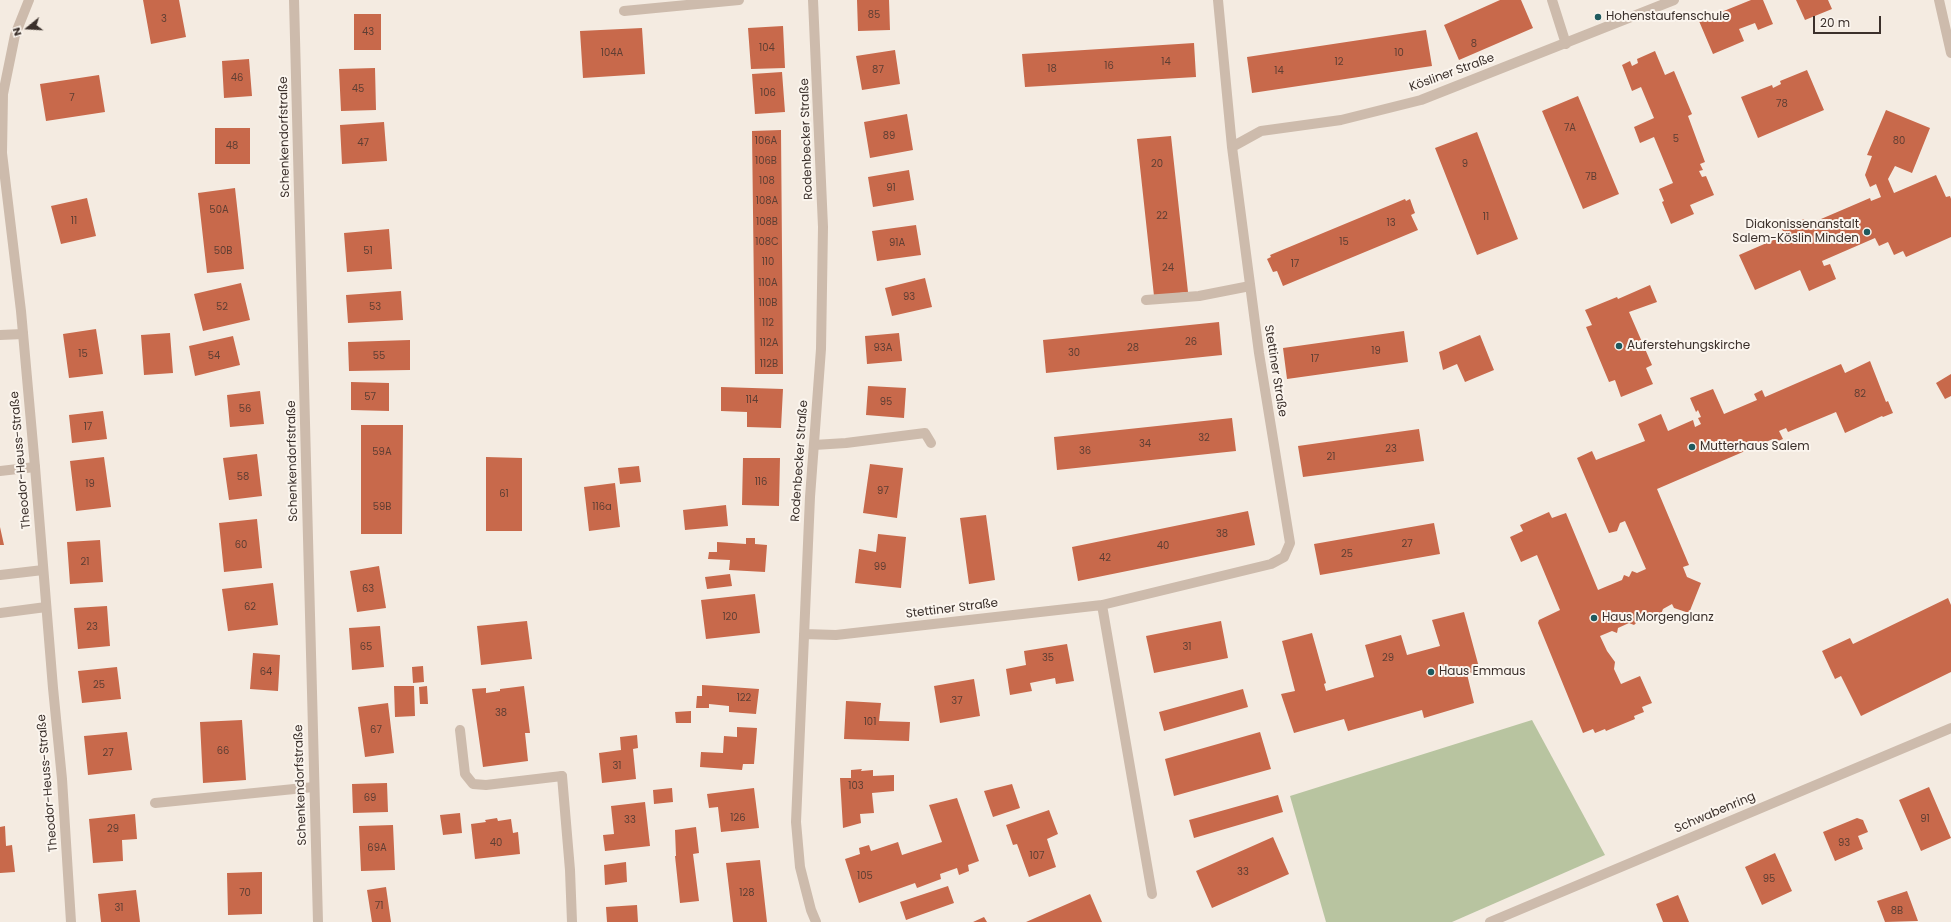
<!DOCTYPE html>
<html>
<head>
<meta charset="utf-8">
<style>
  body { margin:0 }
  #map { position:relative; width:1951px; height:922px; overflow:hidden; background:#f4ebe1; font-family:Poppins,sans-serif }
  canvas { display:block }
  .north { position:absolute; left:8px; top:8px; width:40px; height:40px; -webkit-text-stroke:3px #fbf5ee; paint-order:stroke; rotate:252deg; font-size:11px; font-weight:700; line-height:16px; text-align:center; color:#3b302b }
  .north::after { content:''; display:block; margin:auto; width:14px; height:18px; background:#3b302b; clip-path:polygon(50% 0,100% 100%,50% 72%,0 100%) }
  .scale { position:absolute; left:1813px; top:16px; width:68px; height:18px; box-sizing:border-box; border:2px solid #3b302b; border-top:0; padding-left:5px; font-size:12px; line-height:14px; white-space:nowrap; color:#3b302b; -webkit-text-stroke:3px #fbf5ee; paint-order:stroke }
</style>
</head>
<body>
<div id="map">
<canvas width="1951" height="922"></canvas>
<div class="north">N</div>
<div class="scale">20 m</div>
</div>
<script>
const ctx = document.querySelector('canvas').getContext('2d');
ctx.lineJoin = 'round';
function fillPath(path, color) {
  ctx.fillStyle = color;
  ctx.fill(path, 'evenodd');
}
function poly(rows) {
  const path = new Path2D();
  for (const r of rows) {
    path.moveTo(r[0], r[1]);
    for (let i = 2; i < r.length; i += 2) path.lineTo(r[i], r[i + 1]);
  }
  return path;
}
function trace(path, color, width, dash) {
  ctx.strokeStyle = color;
  ctx.lineWidth = width;
  ctx.lineCap = dash ? 'butt' : 'round';
  ctx.setLineDash(dash || []);
  ctx.stroke(path);
}
function label(font, color, halo, rows, align = 'center') {
  ctx.font = font + ' Poppins,sans-serif';
  ctx.lineWidth = 4;
  ctx.setLineDash([]);
  ctx.textBaseline = 'middle';
  ctx.strokeStyle = halo;
  ctx.fillStyle = color;
  for (const [text, x, y, turn = 0] of rows) {
    ctx.save();
    ctx.translate(x, y);
    ctx.rotate((+turn || 0) * Math.PI / 180);
    ctx.textAlign = isNaN(turn) ? turn : align;
    if (halo) ctx.strokeText(text, 0, 0);
    ctx.fillText(text, 0, 0);
    ctx.restore();
  }
}
fillPath(poly([
  [1532,720,1605,855,1452,922,1326,922,1290,796]
]), '#b8c4a0');
fillPath(poly([
  [143,0,179,0,186,37,151,44],
  [857,0,889,0,890,30,858,31],
  [1500,0,1521,0,1533,28,1459,60,1444,25],
  [1751,0,1763,0,1773,24,1758,30,1755,23,1739,29,1744,41,1713,54,1699,21],
  [1796,0,1828,0,1832,9,1805,20],
  [354,14,381,14,381,50,354,50],
  [783,26,785,68,751,69,748,28],
  [642,28,645,74,583,78,580,31],
  [1426,30,1432,66,1252,93,1247,57],
  [1194,43,1196,77,1025,87,1022,54],
  [895,50,900,84,862,90,856,56],
  [1655,51,1665,75,1674,71,1692,114,1688,116,1705,162,1700,164,1703,170,1699,171,1702,177,1706,176,1714,195,1690,205,1694,214,1671,224,1662,202,1664,201,1659,189,1673,183,1654,137,1640,143,1634,127,1654,118,1641,87,1632,91,1622,65,1630,61,1632,66,1638,63,1637,59],
  [249,59,252,96,224,98,222,61],
  [375,68,376,110,341,111,339,69],
  [1807,70,1824,110,1758,138,1741,97,1772,85,1773,88,1781,84,1780,81],
  [782,72,785,112,755,114,752,74],
  [99,75,105,112,46,121,40,84],
  [1578,96,1619,194,1583,209,1542,111],
  [1886,110,1930,128,1912,173,1895,166,1888,179,1894,193,1936,175,1946,197,1950,196,1951,199,1951,237,1906,257,1903,251,1894,255,1888,242,1879,246,1875,238,1822,261,1824,266,1830,264,1836,279,1809,291,1800,270,1755,290,1739,255,1785,235,1782,229,1804,219,1807,225,1870,198,1871,201,1881,197,1876,184,1870,187,1865,175,1872,156,1867,155],
  [907,114,913,150,870,158,864,122],
  [384,122,387,161,342,164,340,125],
  [215,128,250,128,250,164,215,164],
  [781,130,783,374,755,374,752,131],
  [1477,132,1518,239,1477,255,1435,148],
  [1171,136,1188,292,1154,296,1137,139],
  [909,170,914,200,873,207,868,177],
  [235,188,244,269,207,273,198,193],
  [87,198,96,236,61,244,51,206],
  [1405,199,1406,201,1410,199,1415,213,1411,215,1418,230,1283,286,1277,271,1273,272,1267,259,1271,257,1270,255],
  [916,225,921,255,877,261,872,231],
  [389,229,392,269,347,272,344,233],
  [925,278,932,307,892,316,885,288],
  [241,283,250,320,203,331,194,294],
  [1650,285,1657,302,1629,312,1652,365,1646,368,1653,384,1621,397,1615,380,1609,382,1586,327,1592,325,1585,310,1617,297,1618,299],
  [401,291,403,320,348,323,346,295],
  [1219,322,1222,355,1046,373,1043,340],
  [96,329,103,374,69,378,63,334],
  [1404,331,1408,362,1287,379,1283,348],
  [170,333,173,373,144,375,141,335],
  [899,333,902,361,867,364,865,336],
  [1480,335,1494,370,1465,382,1457,364,1443,370,1439,352],
  [233,336,240,365,195,376,189,346],
  [410,340,410,370,349,371,348,342],
  [1870,361,1886,402,1888,401,1893,413,1883,417,1882,416,1845,433,1836,412,1788,432,1786,428,1779,431,1783,439,1776,442,1778,445,1777,446,1773,439,1657,489,1689,565,1683,567,1687,577,1701,583,1689,613,1674,608,1672,604,1663,609,1661,614,1657,612,1645,617,1643,621,1639,620,1634,625,1629,623,1618,628,1617,633,1612,631,1600,636,1607,651,1615,662,1614,669,1621,684,1640,676,1652,703,1642,707,1644,712,1634,716,1635,719,1606,731,1605,729,1595,733,1593,729,1583,733,1538,623,1539,620,1560,610,1537,555,1521,562,1510,537,1523,531,1520,525,1549,512,1552,518,1566,513,1598,590,1622,580,1624,575,1629,577,1632,571,1637,573,1646,569,1625,521,1620,523,1617,531,1609,533,1577,458,1592,451,1596,460,1645,441,1638,424,1661,414,1668,431,1693,420,1695,427,1701,424,1698,418,1701,417,1698,410,1696,412,1690,398,1713,389,1724,414,1757,400,1754,394,1762,390,1765,397,1841,364,1845,373],
  [1951,374,1951,396,1945,399,1936,383],
  [351,382,389,383,389,411,351,410],
  [868,386,906,388,904,418,866,415],
  [721,387,783,389,781,428,747,427,747,412,721,411],
  [260,391,264,424,230,427,227,395],
  [103,411,107,439,72,443,69,415],
  [1232,418,1236,451,1057,470,1054,437],
  [361,425,403,425,402,534,361,534],
  [1419,429,1424,461,1303,477,1298,446],
  [257,454,262,496,229,500,223,458],
  [104,457,111,507,76,511,70,461],
  [486,457,522,458,522,531,486,531],
  [743,458,780,458,779,506,742,505],
  [870,464,903,468,897,518,863,513],
  [639,466,641,482,620,484,618,468],
  [615,483,620,527,589,531,584,487],
  [726,505,728,526,685,530,683,510],
  [1248,511,1255,545,1078,581,1072,547],
  [986,515,995,580,969,584,960,518],
  [257,519,262,568,224,572,219,523],
  [1434,523,1440,554,1320,575,1314,544],
  [0,527,4,545,0,545],
  [878,534,906,537,901,588,855,583,859,549,876,552],
  [746,538,755,538,755,544,767,545,765,572,729,570,730,560,708,559,709,552,717,552,717,542,746,544],
  [100,540,103,582,70,584,67,542],
  [379,566,386,608,357,612,350,571],
  [730,574,732,586,707,589,705,577],
  [273,583,278,625,228,631,222,589],
  [755,594,760,633,706,639,701,600],
  [1948,598,1951,605,1951,672,1861,716,1841,676,1835,679,1822,651,1850,638,1853,644],
  [107,606,110,646,78,649,74,608],
  [1464,612,1480,671,1467,674,1474,703,1424,718,1422,710,1348,731,1344,719,1294,733,1281,694,1295,691,1282,641,1312,633,1326,683,1324,684,1326,691,1374,677,1365,645,1401,635,1407,655,1440,646,1432,620],
  [527,621,532,659,481,665,477,626],
  [1221,621,1228,658,1154,673,1146,636],
  [380,626,384,667,352,670,349,628],
  [1067,644,1074,681,1056,684,1055,678,1030,683,1032,691,1010,695,1006,669,1026,665,1024,651],
  [253,653,280,655,278,691,250,689],
  [423,666,424,682,413,683,412,667],
  [117,667,121,699,82,703,78,671],
  [974,679,980,716,940,723,934,686],
  [702,685,759,689,756,714,729,712,729,706,709,704,709,708,696,708,697,696,702,696],
  [394,686,414,686,415,716,395,717],
  [427,686,428,704,420,704,419,687],
  [524,686,530,733,525,733,528,761,483,767,472,689,486,688,486,693,500,691,500,689],
  [1243,689,1248,707,1164,731,1159,712],
  [846,701,881,703,879,721,910,722,909,741,844,739],
  [388,703,394,753,365,757,358,707],
  [691,711,691,723,676,723,675,712],
  [242,720,246,780,203,783,200,722],
  [737,727,757,728,754,764,743,764,742,770,700,767,701,752,723,753,724,736,737,737],
  [127,732,132,770,88,775,84,736],
  [1260,732,1271,769,1174,796,1165,759],
  [637,735,638,748,633,749,636,779,602,783,599,753,621,750,620,737],
  [862,769,861,771,873,770,873,776,894,775,894,791,872,793,874,813,860,814,861,823,843,828,840,778,851,778,851,770],
  [387,783,388,812,353,813,352,784],
  [1012,784,1020,808,993,817,984,791],
  [1929,787,1951,838,1921,851,1899,800],
  [672,788,673,802,654,804,653,790],
  [754,788,759,828,721,832,718,807,709,808,707,794],
  [1278,795,1283,812,1194,838,1189,820],
  [957,798,979,861,968,865,969,871,959,875,957,868,940,874,941,879,917,888,915,883,859,903,845,859,860,854,859,848,869,845,871,851,898,842,902,855,942,842,929,805],
  [645,802,650,846,605,851,603,835,614,834,611,806],
  [1049,810,1058,834,1047,839,1056,867,1029,877,1017,844,1013,845,1006,825],
  [460,813,462,833,443,835,440,815],
  [135,814,137,839,122,840,123,861,93,863,89,819],
  [497,818,498,821,511,819,513,833,518,832,520,854,475,859,471,824,486,822,485,820],
  [1857,818,1863,820,1868,832,1858,836,1863,849,1835,861,1823,832],
  [393,825,395,870,361,871,359,826],
  [5,826,6,846,12,845,15,872,0,873,0,827],
  [696,827,699,853,693,854,699,901,680,903,675,856,676,856,675,830],
  [1273,837,1289,874,1212,908,1196,871],
  [1775,853,1792,891,1762,905,1745,867],
  [760,860,767,922,733,922,726,863],
  [626,862,627,882,605,885,604,865],
  [262,872,262,914,228,915,227,873],
  [948,886,954,903,906,920,900,902],
  [386,887,391,922,372,922,367,890],
  [136,890,140,922,101,922,98,894],
  [1907,891,1918,921,1885,922,1877,901],
  [1090,894,1102,922,1026,922],
  [1678,895,1689,922,1663,922,1656,904],
  [637,905,638,922,607,922,606,907],
  [984,917,987,922,973,922]
]), '#c8694b');
trace(poly([
  [1552,0,1566,44],
  [624,11,739,0],
  [1146,300,1199,296,1250,286],
  [0,335,23,334],
  [814,445,846,443,925,433,931,443],
  [0,471,35,467],
  [0,575,43,570],
  [0,613,46,607],
  [460,730,465,774,473,784,486,785,562,776],
  [155,803,314,787]
]), '#cdbbac', 10);
trace(poly([
  [29,0,15,35,3,94,2,153,21,311,35,467,53,688,62,779,71,922],
  [294,0,318,922],
  [813,0,823,227,821,349,810,497,796,822,800,867,811,910,816,922],
  [1939,0,1951,53],
  [1232,147,1261,131,1341,120,1421,100,1674,0],
  [1102,605,1152,894],
  [804,634,836,635,1102,605,1271,564,1284,557,1290,543,1259,353,1232,147,1218,0],
  [562,776,570,870,572,922]
]), '#cdbbac', 10);
trace(poly([
  [1490,922,1951,728]
]), '#cdbbac', 10);
for (const [x, y, r, color] of [
  [1598,17,4,"#1f5a5e"],
  [1867,232,4,"#1f5a5e"],
  [1619,346,4,"#1f5a5e"],
  [1692,447,4,"#1f5a5e"],
  [1594,618,4,"#1f5a5e"],
  [1431,672,4,"#1f5a5e"]
]) {
  const dot = new Path2D();
  dot.arc(x, y, r, 0, 2 * Math.PI);
  ctx.fillStyle = color;
  ctx.fill(dot);
  trace(dot, '#fbf5ee', 1.5);
}
label('10px', '#5e3e33', null, [
  ["85",874,15],
  ["3",164,19],
  ["43",368,32],
  ["8",1474,44],
  ["104",767,48],
  ["104A",612,53],
  ["10",1399,53],
  ["14",1166,62],
  ["12",1339,62],
  ["16",1109,66],
  ["18",1052,69],
  ["87",878,70],
  ["14",1279,71],
  ["46",237,78],
  ["45",358,89],
  ["106",768,93],
  ["7",72,98],
  ["78",1782,104],
  ["7A",1570,128],
  ["89",889,136],
  ["5",1676,139],
  ["106A",766,141],
  ["80",1899,141],
  ["47",363,143],
  ["48",232,146],
  ["106B",766,161],
  ["20",1157,164],
  ["9",1465,164],
  ["7B",1591,177],
  ["108",767,181],
  ["91",891,188],
  ["108A",767,201],
  ["50A",219,210],
  ["22",1162,216],
  ["11",1486,217],
  ["11",74,221],
  ["108B",767,222],
  ["13",1391,223],
  ["108C",767,242],
  ["15",1344,242],
  ["91A",897,243],
  ["50B",223,251],
  ["51",368,251],
  ["110",768,262],
  ["17",1295,264],
  ["24",1168,268],
  ["110A",768,283],
  ["93",909,297],
  ["110B",768,303],
  ["52",222,307],
  ["53",375,307],
  ["112",768,323],
  ["26",1191,342],
  ["112A",769,343],
  ["93A",883,348],
  ["28",1133,348],
  ["19",1376,351],
  ["30",1074,353],
  ["15",83,354],
  ["54",214,356],
  ["55",379,356],
  ["17",1315,359],
  ["112B",769,364],
  ["82",1860,394],
  ["57",370,397],
  ["114",752,400],
  ["95",886,402],
  ["56",245,409],
  ["17",88,427],
  ["32",1204,438],
  ["34",1145,444],
  ["23",1391,449],
  ["36",1085,451],
  ["59A",382,452],
  ["21",1331,457],
  ["58",243,477],
  ["116",761,482],
  ["19",90,484],
  ["97",883,491],
  ["61",504,494],
  ["59B",382,507],
  ["116a",602,507],
  ["38",1222,534],
  ["27",1407,544],
  ["60",241,545],
  ["40",1163,546],
  ["25",1347,554],
  ["42",1105,558],
  ["21",85,562],
  ["99",880,567],
  ["63",368,589],
  ["62",250,607],
  ["120",730,617],
  ["23",92,627],
  ["65",366,647],
  ["31",1187,647],
  ["35",1048,658],
  ["29",1388,658],
  ["64",266,672],
  ["25",99,685],
  ["122",744,698],
  ["37",957,701],
  ["38",501,713],
  ["101",870,722],
  ["67",376,730],
  ["66",223,751],
  ["27",108,753],
  ["31",617,766],
  ["103",856,786],
  ["69",370,798],
  ["126",738,818],
  ["91",1925,819],
  ["33",630,820],
  ["29",113,829],
  ["40",496,843],
  ["93",1844,843],
  ["69A",377,848],
  ["107",1037,856],
  ["33",1243,872],
  ["105",865,876],
  ["95",1769,879],
  ["70",245,893],
  ["128",747,893],
  ["71",379,906],
  ["31",119,908],
  ["8B",1897,911]
]);
label('12px', '#3b302b', '#fbf5ee', [
  ["Hohenstaufenschule",1606,17],
  ["Diakonissenanstalt",1859,225,"right"],
  ["Salem-Köslin Minden",1859,239,"right"],
  ["Auferstehungskirche",1627,346],
  ["Mutterhaus Salem",1700,447],
  ["Haus Morgenglanz",1602,618],
  ["Haus Emmaus",1439,672]
], 'left');
label('12px', '#3b302b', '#fbf5ee', [
  ["Kösliner Straße",1452,73,-20],
  ["Schenkendorfstraße",285,137,-91],
  ["Rodenbecker Straße",807,139,-92],
  ["Stettiner Straße",1275,371,81],
  ["Theodor-Heuss-Straße",21,460,-95],
  ["Schenkendorfstraße",293,461,-91],
  ["Rodenbecker Straße",800,461,-86],
  ["Stettiner Straße",952,609,-7],
  ["Theodor-Heuss-Straße",48,783,-95],
  ["Schenkendorfstraße",301,785,-92],
  ["Schwabenring",1715,813,-23]
]);
</script>
</body>
</html>
